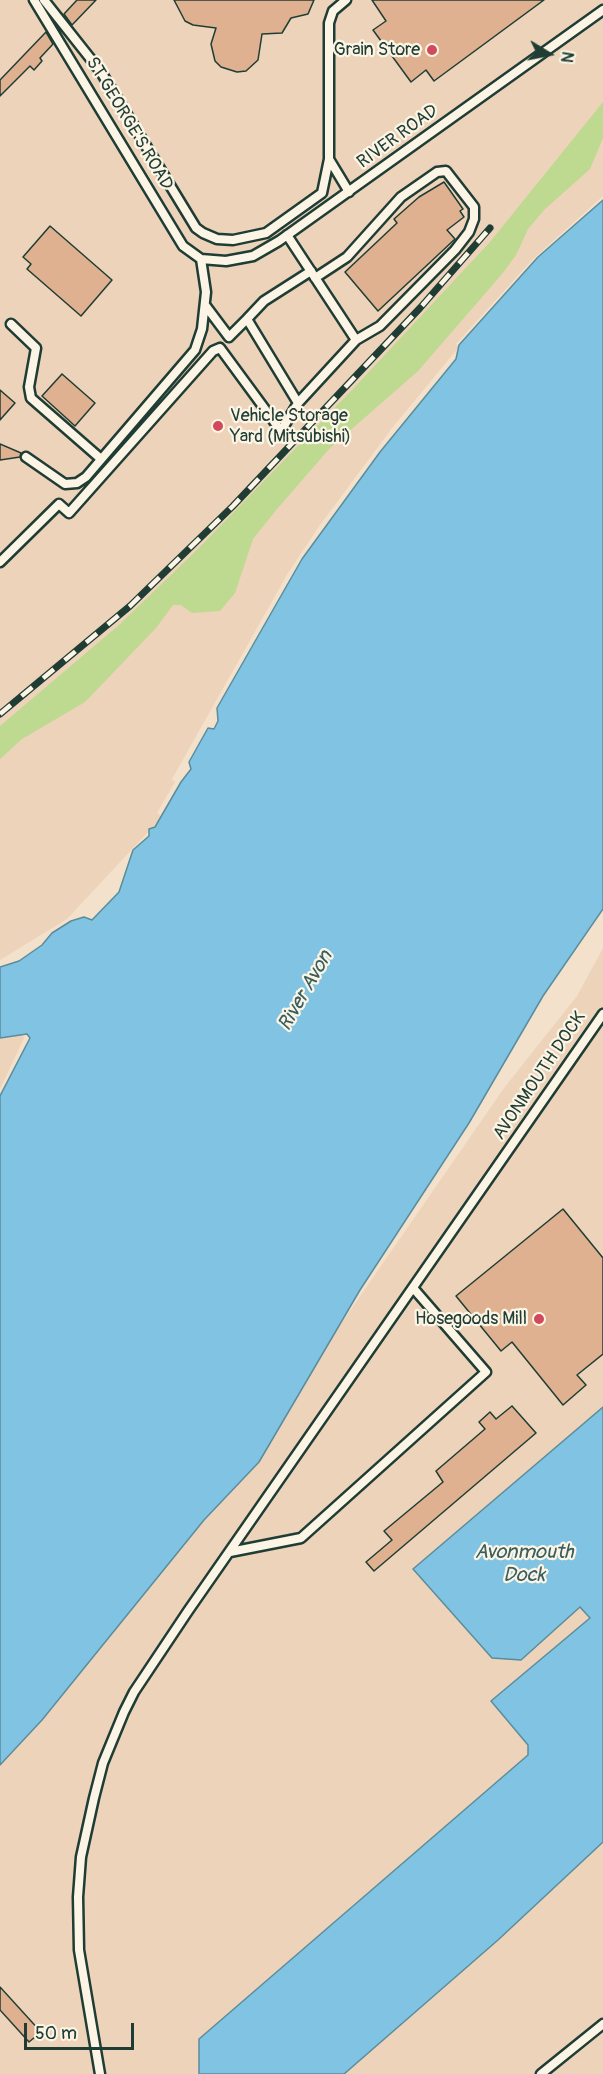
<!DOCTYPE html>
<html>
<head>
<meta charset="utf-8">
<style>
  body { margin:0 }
  #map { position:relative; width:603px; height:2074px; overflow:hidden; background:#f3e1cc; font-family:Pangolin,sans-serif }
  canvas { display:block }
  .north { position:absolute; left:519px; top:24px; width:60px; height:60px; -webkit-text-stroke:4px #fcf5e5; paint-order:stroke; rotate:100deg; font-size:16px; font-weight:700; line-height:24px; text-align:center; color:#1f3d34 }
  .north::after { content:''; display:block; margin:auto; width:21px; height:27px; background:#1f3d34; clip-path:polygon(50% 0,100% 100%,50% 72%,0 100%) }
  .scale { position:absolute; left:24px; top:2023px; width:110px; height:27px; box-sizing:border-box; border:3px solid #1f3d34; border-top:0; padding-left:8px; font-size:18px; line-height:21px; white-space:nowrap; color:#1f3d34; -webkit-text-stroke:4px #fcf5e5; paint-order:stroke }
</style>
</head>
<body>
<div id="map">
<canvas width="603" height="2074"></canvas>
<div class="north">N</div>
<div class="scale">50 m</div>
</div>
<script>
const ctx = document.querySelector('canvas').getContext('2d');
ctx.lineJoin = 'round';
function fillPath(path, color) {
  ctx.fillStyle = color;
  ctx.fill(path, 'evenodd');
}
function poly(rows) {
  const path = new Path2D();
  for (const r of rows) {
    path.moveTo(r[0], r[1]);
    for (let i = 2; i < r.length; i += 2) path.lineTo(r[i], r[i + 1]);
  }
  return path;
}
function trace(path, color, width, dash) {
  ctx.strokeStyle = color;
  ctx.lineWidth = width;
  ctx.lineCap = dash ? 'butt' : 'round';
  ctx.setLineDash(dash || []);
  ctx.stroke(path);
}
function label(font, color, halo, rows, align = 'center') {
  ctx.font = font + ' Pangolin,sans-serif';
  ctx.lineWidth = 4.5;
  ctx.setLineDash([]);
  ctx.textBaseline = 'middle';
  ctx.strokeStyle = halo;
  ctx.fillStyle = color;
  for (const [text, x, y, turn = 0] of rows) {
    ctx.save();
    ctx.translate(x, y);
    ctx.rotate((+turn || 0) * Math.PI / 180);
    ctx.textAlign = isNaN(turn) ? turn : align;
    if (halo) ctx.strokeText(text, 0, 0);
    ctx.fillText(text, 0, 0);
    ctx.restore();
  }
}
fillPath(poly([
  [0,0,603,0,603,196,533,259,456,344,459,347,392,428,320,525,288,573,172,779,175,782,157,813,162,817,67,919,0,960],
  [603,948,603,2074,0,2074,0,1737,238,1473,504,1088,577,996],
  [22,1034,24,1038,0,1089,0,1039]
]), '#edd3ba');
fillPath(poly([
  [603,102,603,138,590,169,545,209,528,229,516,255,502,274,418,371,330,448,277,509,253,539,235,593,220,611,192,613,181,605,173,605,156,628,85,702,22,739,0,759,0,726,119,625,199,548,354,388,490,242]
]), '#bed990');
const water = poly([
  [603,200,603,909,543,996,469,1123,360,1290,259,1462,204,1520,42,1720,0,1765,0,1096,30,1038,27,1034,0,1038,0,967,19,961,42,945,52,933,71,921,84,917,92,920,119,892,133,850,149,836,149,829,155,827,181,782,191,769,189,762,208,728,214,729,218,721,217,708,302,559,380,452,456,359,459,345,538,257,603,200],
  [603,1407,603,1842,498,1940,344,2074,199,2074,199,2039,528,1755,528,1745,491,1701,590,1618,580,1607,521,1660,492,1658,413,1569,603,1407]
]);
fillPath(water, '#81c3e2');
trace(water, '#5a8d9c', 1.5);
const building = poly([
  [77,0,96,0,72,25,64,14,77,0],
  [174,0,314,0,308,14,291,18,282,33,262,34,258,60,246,71,237,72,221,67,215,61,211,44,216,28,193,25,185,21,174,0],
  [372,0,544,0,434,81,426,70,411,82,373,30,386,21,372,0],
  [46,32,53,44,40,58,42,61,34,70,30,66,0,96,0,80,46,32],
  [444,182,463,209,460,211,464,217,447,230,455,239,378,311,345,272,397,223,394,219,419,197,444,182],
  [50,226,112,280,81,316,27,269,31,264,23,257,50,226],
  [62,374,95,403,75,426,42,396,62,374],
  [0,390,15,403,0,420,0,390],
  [0,444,21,453,20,457,0,460,0,444],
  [563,1209,603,1258,603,1354,577,1375,586,1385,563,1405,512,1342,501,1351,456,1296,563,1209],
  [512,1406,536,1433,374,1571,366,1562,392,1540,384,1531,443,1482,436,1471,485,1429,479,1422,490,1412,496,1419,512,1406],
  [0,1987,41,2032,29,2042,0,2010,0,1987]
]);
fillPath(building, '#dfb190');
trace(building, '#1f3d34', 1.5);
const lane = poly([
  [34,0,183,246,201,259,226,261,253,256,279,241,603,10],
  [44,0,101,72,196,228,203,233,217,239,233,240,266,233,322,193,329,159],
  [346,0,333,11,329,23,329,159,349,192],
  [287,235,356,340],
  [205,305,229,337,247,319],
  [11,324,36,348,29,387,31,398,101,459],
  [298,403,247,319,264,301,311,271],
  [26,457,65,484,77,483,86,477,195,350,202,329,206,292,201,259],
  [0,562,59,504,69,513,213,351,220,348,281,431,298,403,356,340,380,326,455,250,469,232,474,219,474,207,446,171,437,172,401,197,347,257,315,278],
  [230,1552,301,1538,486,1372,414,1289],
  [100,2074,79,1950,78,1897,81,1857,94,1798,103,1763,124,1712,134,1692,188,1611,603,1014],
  [541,2074,603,2024]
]);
trace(lane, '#1f3d34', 13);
trace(lane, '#fcf5e5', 8);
const rail = poly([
  [0,714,130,606,233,506,420,308,490,228]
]);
trace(rail, '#1f3d34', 7);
trace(rail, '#fcf5e5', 4.5, [14]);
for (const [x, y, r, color] of [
  [432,50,6,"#d1495b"],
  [218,426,6,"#d1495b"],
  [539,1319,6,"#d1495b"]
]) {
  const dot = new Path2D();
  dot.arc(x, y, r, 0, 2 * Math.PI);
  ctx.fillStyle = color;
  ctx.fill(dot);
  trace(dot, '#fcf5e5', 2);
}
label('18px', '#1f3d34', '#fcf5e5', [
  ["Grain Store",420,50],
  ["Vehicle Storage",230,416,"left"],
  ["Yard (Mitsubishi)",230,437,"left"],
  ["Hosegoods Mill",527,1319]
], 'right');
label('18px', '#1f3d34', '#fcf5e5', [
  ["ST GEORGE'S ROAD",129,124,59],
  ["RIVER ROAD",398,137,-36],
  ["AVONMOUTH DOCK",540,1076,-56]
]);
label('italic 20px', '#385e60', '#fcf5e5', [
  ["River Avon",306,991,-60],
  ["Avonmouth",524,1553],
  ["Dock",524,1576]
]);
</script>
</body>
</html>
